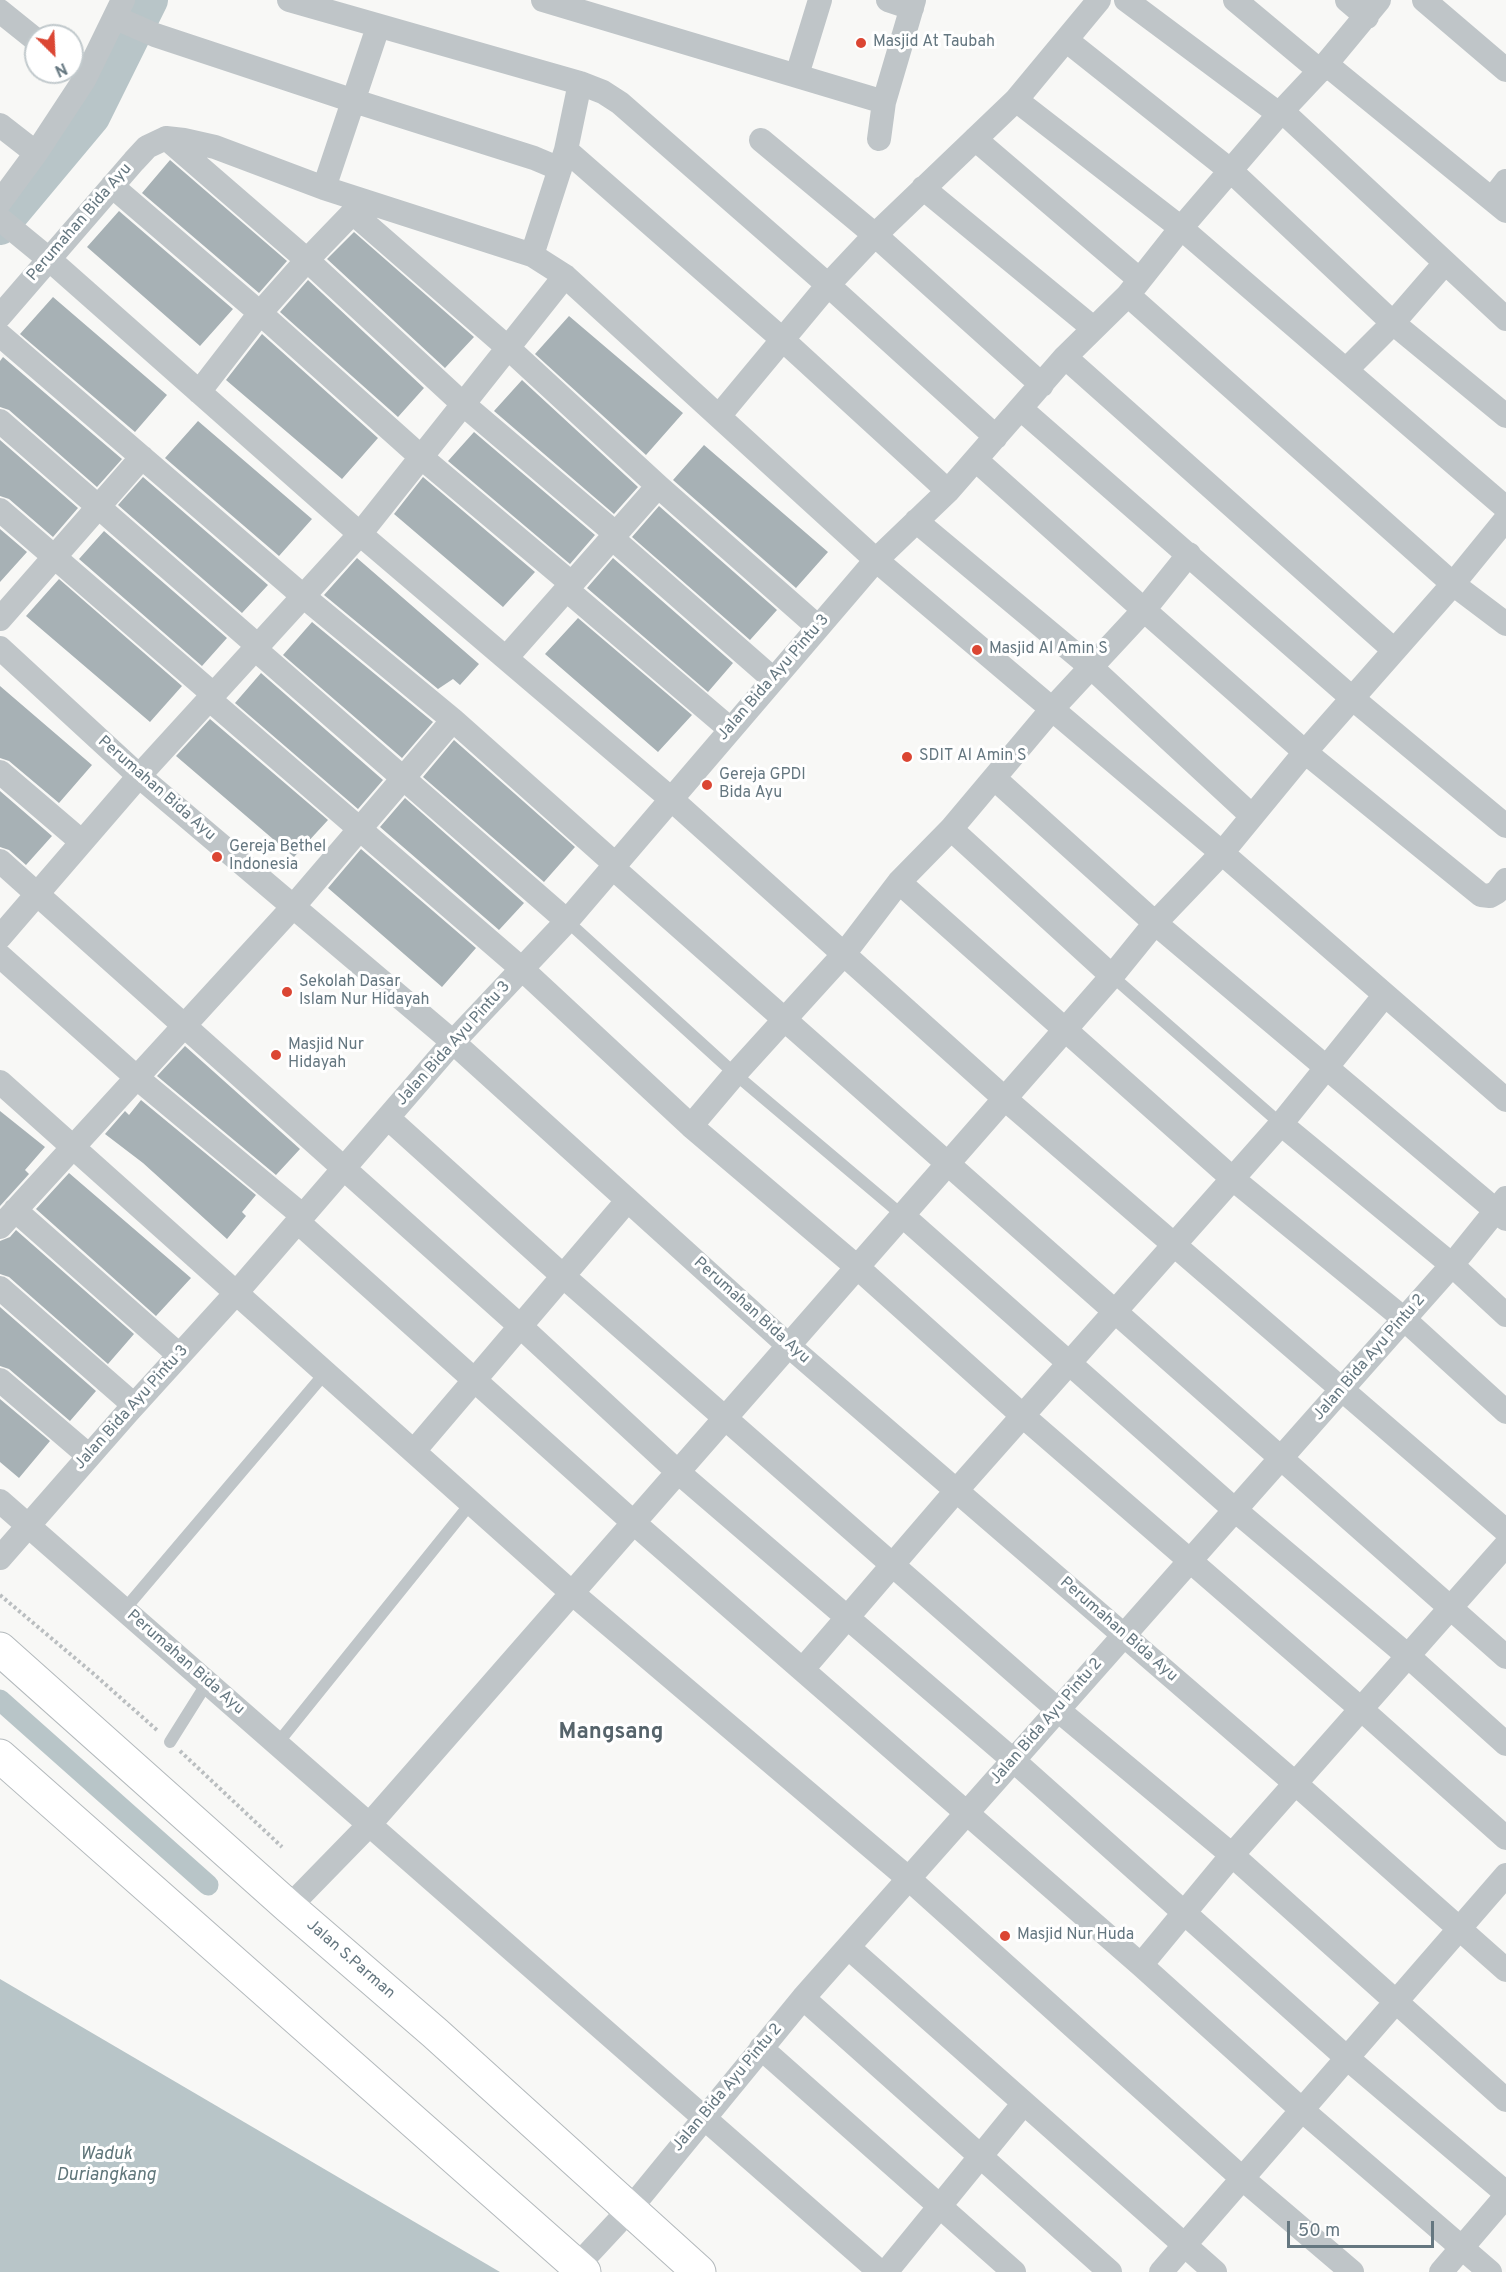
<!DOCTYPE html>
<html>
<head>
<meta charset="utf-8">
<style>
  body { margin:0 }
  #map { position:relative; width:1506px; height:2272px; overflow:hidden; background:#f8f8f6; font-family:Overpass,sans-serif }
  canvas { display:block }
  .north { position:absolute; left:24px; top:24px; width:60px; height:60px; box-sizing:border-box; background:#fff; border:2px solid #c1c9cc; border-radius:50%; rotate:156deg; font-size:16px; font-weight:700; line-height:24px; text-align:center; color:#657780 }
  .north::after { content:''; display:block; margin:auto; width:21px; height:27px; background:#db4633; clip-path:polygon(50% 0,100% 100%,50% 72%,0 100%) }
  .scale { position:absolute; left:1287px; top:2221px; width:147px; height:27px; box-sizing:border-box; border:3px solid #657780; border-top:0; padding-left:8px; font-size:18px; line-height:21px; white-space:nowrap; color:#657780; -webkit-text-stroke:4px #fff; paint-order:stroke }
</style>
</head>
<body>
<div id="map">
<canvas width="1506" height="2272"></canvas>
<div class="north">N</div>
<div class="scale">50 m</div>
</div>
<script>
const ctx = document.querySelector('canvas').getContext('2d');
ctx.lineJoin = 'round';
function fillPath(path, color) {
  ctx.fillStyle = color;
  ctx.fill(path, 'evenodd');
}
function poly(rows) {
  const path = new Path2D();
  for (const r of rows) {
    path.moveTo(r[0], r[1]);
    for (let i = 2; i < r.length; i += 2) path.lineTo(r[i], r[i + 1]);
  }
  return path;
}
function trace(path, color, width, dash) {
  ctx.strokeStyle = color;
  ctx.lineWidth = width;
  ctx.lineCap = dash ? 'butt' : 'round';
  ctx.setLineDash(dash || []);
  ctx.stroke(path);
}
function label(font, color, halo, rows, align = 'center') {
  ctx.font = font + ' Overpass,sans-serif';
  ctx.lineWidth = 6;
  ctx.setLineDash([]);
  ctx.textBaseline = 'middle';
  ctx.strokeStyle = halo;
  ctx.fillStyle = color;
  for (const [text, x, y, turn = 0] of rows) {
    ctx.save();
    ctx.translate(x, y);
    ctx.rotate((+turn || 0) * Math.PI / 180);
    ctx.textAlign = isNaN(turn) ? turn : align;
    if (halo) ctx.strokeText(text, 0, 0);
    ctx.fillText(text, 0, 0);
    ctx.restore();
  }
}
fillPath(poly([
  [0,1979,500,2272,0,2272]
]), '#b8c5c8');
trace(poly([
  [0,1700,208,1885]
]), '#b8c5c8', 21);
trace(poly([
  [0,227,92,117,150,0]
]), '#b8c5c8', 36);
fillPath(poly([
  [170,160,287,261,259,293,142,193],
  [119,211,233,309,200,346,87,247],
  [354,232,474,337,445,368,327,259],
  [308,280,424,388,398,417,280,312],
  [53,297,167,395,135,432,20,334],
  [569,316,683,413,646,455,535,354],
  [262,334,378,438,342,479,226,380],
  [3,357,122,459,97,487,9,410,0,407,0,361],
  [522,380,638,487,614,514,494,411],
  [198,421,312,519,279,556,165,458],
  [474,432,595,535,570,564,448,461],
  [0,440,78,508,53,537,9,499,0,496],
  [704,445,828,552,796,588,673,480],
  [143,477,268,585,242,613,118,505],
  [423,477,535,572,503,607,394,514],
  [659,506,777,610,750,640,632,537],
  [0,529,27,552,0,582],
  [104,531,227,638,202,666,79,559],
  [357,558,479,664,460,685,453,679,438,689,324,595],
  [613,558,733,663,708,692,587,588],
  [59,579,182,686,150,722,26,616],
  [578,618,692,715,658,752,545,654],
  [312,622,433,722,402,758,283,655],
  [261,673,383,780,358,809,235,703],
  [0,686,92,765,59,803,9,761,0,758],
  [210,719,328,820,294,857,176,756],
  [454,740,575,847,544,882,423,777],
  [0,791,52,836,26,865,9,850,0,847],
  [405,798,524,903,499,930,380,827],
  [361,849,476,948,442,987,328,888],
  [185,1046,300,1149,276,1175,157,1076],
  [141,1100,256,1195,242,1212,246,1216,227,1239,143,1163,105,1134,125,1111,129,1115],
  [0,1111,45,1147,25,1170,29,1174,0,1206],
  [69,1173,191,1278,156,1316,36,1209],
  [16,1230,134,1334,108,1364,9,1277,0,1274,0,1241,10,1237],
  [0,1307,96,1391,70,1421,9,1369,0,1366],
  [0,1399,50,1441,19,1478,0,1462]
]), '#a7b1b5');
const primary = poly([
  [0,1649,289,1907,435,2033,699,2272],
  [0,1756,584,2272]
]);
trace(primary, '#b3b9bc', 35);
trace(poly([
  [0,1595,95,1675,159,1732],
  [180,1751,282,1847]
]), '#babec0', 4, [3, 3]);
trace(poly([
  [567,921,735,1074,902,1215],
  [1112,976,1281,1124],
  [124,1610,326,1372],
  [170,1742,207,1683],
  [277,1744,471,1503]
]), '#bfc5c8', 12);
trace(poly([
  [289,0,580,83,603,92,620,103,828,285,996,437],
  [543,0,884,102],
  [888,0,912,8],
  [1126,0,1279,114],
  [1235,0,1320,71],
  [1347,0,1367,17],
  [1424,0,1506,70],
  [0,11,36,40],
  [116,18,155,35,348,99,534,158,560,169],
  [1066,40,1231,171,1393,323,1506,416],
  [1326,64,1506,211],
  [797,75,820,0],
  [1016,100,1181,228,1506,508],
  [1282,111,1506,319],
  [0,125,36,153],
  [166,138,184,140,215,147,324,188,532,255,565,276,876,560,1222,853,1506,1100],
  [166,138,307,260,463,404,616,534],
  [879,139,884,102,914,0],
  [975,139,1140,280],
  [761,140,875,235,1042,385],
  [566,150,782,339,948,491],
  [112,186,260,313,307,260,362,203],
  [324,188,378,27],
  [923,188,1093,328],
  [1492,199,1506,181],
  [0,202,36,153,84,80,123,0],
  [353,213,507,347,658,486,818,627],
  [0,219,50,260,360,534,670,798,1004,1098,1506,1531],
  [532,255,566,150,580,83],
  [1128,295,1453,584,1506,624],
  [0,316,134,161,147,147,166,138],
  [0,335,303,596,453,720,615,864],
  [1065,357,1394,650],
  [1347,369,1393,323,1445,263],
  [199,392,260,313,421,457,572,584],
  [1021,409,1352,698,1506,826],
  [719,416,828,285,875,235,1016,100,1099,0],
  [0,421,258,646],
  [0,510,213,694],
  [916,521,1092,668,1252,816],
  [612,538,773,679],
  [1189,554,1144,610,1305,752,1481,895,1490,896,1497,892,1506,880],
  [567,590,730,729],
  [0,619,142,457],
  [0,648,139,776,453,1042,789,1346,1296,1784,1506,1970],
  [255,649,567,921],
  [506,658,658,486],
  [209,699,522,969,691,1126,857,1267,1023,1416,1361,1709,1506,1838],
  [0,772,82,842],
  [994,778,1155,923,1506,1219],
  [951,829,1112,976],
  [0,861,520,1326,678,1472,1013,1760,1347,2058,1506,2193],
  [612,867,1506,1657],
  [899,882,1233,1179,1404,1319,1506,1412],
  [0,937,139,776,360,534,565,276],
  [0,956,136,1077,303,1216],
  [0,1082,572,1593,909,1879,1243,2179,1352,2272],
  [388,1118,563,1276,1058,1710,1232,1855,1506,2100],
  [1281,1124,1452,1265,1506,1315],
  [691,1126,735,1074,844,954,899,882,951,829,1052,709,1144,610,976,460],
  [15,1210,179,1355],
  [902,1215,1235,1510,1408,1656,1506,1744],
  [298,1222,634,1523,1141,1965,1302,2110,1490,2272],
  [0,1227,292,908,453,720],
  [0,1288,134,1405],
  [0,1380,89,1456],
  [414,1451,627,1201],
  [0,1501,880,2272],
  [0,1558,127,1413,237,1292,453,1042,567,921,876,560,948,491,1065,357,1128,295,1181,228,1279,114,1326,64,1379,0],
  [803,1669,956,1491,1281,1124,1384,996],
  [289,1907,369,1825,1112,976,1155,923,1222,853,1305,752,1453,584,1506,519],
  [849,1948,1215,2272],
  [1141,1965,1232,1855,1506,1545],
  [803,1998,1110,2272],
  [761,2048,1014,2272],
  [577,2266,630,2209,803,1998,1342,1389,1452,1265,1506,1198],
  [886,2272,1024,2103],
  [1161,2272,1506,1875],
  [1441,2272,1506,2196]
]), '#bfc5c8', 24);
trace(primary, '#fff', 33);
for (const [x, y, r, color] of [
  [861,43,6,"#db4633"],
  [977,650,6,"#db4633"],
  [907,757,6,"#db4633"],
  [707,785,6,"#db4633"],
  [217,857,6,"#db4633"],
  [287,992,6,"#db4633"],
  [276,1055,6,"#db4633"],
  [1005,1936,6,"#db4633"]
]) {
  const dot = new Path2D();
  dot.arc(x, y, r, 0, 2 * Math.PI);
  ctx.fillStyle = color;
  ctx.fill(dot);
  trace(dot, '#fff', 2);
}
label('16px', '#657780', '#fff', [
  ["Masjid At Taubah",873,43],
  ["Masjid Al Amin S",989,650],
  ["SDIT Al Amin S",919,757],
  ["Gereja GPDI",719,776],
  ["Bida Ayu",719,794],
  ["Gereja Bethel",229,848],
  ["Indonesia",229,866],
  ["Sekolah Dasar",299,983],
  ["Islam Nur Hidayah",299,1001],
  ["Masjid Nur",288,1046],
  ["Hidayah",288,1064],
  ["Masjid Nur Huda",1017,1936]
], 'left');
label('16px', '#657780', '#fff', [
  ["Perumahan Bida Ayu",80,223,-49],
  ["Jalan Bida Ayu Pintu 3",774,678,-49],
  ["Perumahan Bida Ayu",156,789,41],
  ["Jalan Bida Ayu Pintu 3",454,1044,-48],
  ["Perumahan Bida Ayu",751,1311,42],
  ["Jalan Bida Ayu Pintu 2",1370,1358,-49],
  ["Jalan Bida Ayu Pintu 3",132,1408,-48],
  ["Perumahan Bida Ayu",1118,1630,41],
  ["Perumahan Bida Ayu",185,1663,41],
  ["Jalan Bida Ayu Pintu 2",1047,1722,-49],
  ["Jalan S.Parman",350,1960,41],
  ["Jalan Bida Ayu Pintu 2",728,2088,-50]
]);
label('italic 18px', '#60767a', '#fff', [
  ["Waduk",106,2155],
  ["Duriangkang",106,2176]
]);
label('bold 22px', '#56646b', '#fff', [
  ["Mangsang",611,1734]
]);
</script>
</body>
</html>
